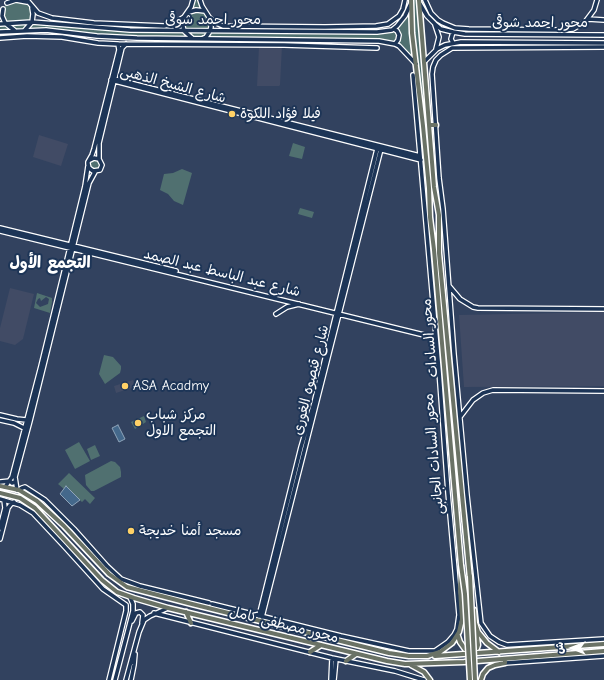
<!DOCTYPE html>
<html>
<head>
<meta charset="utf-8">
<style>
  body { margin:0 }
  #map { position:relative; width:604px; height:680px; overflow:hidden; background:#32425f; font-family:"Comic Neue","Playpen Sans Arabic",sans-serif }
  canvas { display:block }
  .north { position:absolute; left:552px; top:628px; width:40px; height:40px; -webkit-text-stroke:3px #1d3557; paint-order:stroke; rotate:270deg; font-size:11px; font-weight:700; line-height:16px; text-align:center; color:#fff }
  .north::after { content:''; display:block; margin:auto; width:14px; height:18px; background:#fff; clip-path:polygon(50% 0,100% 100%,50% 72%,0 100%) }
</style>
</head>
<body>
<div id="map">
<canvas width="604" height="680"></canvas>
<div class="north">ش</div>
</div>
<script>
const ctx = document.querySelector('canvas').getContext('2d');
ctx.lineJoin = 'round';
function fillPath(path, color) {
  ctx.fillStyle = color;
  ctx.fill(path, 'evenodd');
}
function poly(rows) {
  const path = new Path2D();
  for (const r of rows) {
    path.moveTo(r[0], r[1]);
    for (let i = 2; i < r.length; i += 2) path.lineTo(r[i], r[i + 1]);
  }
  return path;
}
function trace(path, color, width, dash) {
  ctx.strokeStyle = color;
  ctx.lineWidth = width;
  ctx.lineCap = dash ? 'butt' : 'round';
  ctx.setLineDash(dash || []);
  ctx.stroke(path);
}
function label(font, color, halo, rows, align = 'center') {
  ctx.font = font + ' "Comic Neue","Playpen Sans Arabic",sans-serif';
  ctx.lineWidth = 4;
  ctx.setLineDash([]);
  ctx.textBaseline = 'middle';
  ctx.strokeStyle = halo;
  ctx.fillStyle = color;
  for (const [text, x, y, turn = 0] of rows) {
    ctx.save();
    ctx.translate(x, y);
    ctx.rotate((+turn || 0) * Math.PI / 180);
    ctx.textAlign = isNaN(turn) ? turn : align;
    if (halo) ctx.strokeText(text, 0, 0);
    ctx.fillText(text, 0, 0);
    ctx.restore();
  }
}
fillPath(poly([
  [259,46,282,46,280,85,279,86,257,86],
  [39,135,68,144,61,166,33,157],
  [10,288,34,294,23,339,15,345,0,341,0,328],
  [604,312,604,386,464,387,459,315],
  [133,380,135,387,116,393,114,386]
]), '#414b65');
fillPath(poly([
  [9,0,27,0,31,6,32,22,93,28,184,31,183,26,193,0,200,0,209,17,210,31,369,33,392,30,402,22,411,0,419,0,429,125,423,126,416,64,399,46,386,42,137,38,58,31,0,32,0,24,5,23,3,9],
  [293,143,305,147,302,159,289,156],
  [92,158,101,161,100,170,91,170,88,162],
  [182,169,192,173,183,205,174,201,168,194,160,190,164,174,173,173],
  [300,208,314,212,312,218,298,214],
  [37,293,52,298,52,302,50,313,34,308],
  [46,297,49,299,48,304,40,307,36,303,38,299,40,298,41,301],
  [104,355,113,357,121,366,121,369,120,373,105,384,99,374],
  [144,416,146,422,135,429,131,422],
  [79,442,90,461,75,469,65,450],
  [95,445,100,456,91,460,87,449],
  [111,461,115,462,120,467,121,472,121,477,94,491,91,491,86,485,85,475],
  [69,473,95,498,90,504,85,499,82,502,66,487,64,489,58,484]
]), '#507070');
const water = poly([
  [118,425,125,439,119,442,112,428,118,425],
  [66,486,80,500,72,506,60,494,66,486]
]);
fillPath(water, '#44688b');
trace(water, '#8fa4b9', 1);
const secondary = poly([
  [27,0,38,13,52,18,94,23,164,26,173,24,184,17,191,7,193,0],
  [200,0,202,6,209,17,214,22,223,26,325,27,376,26,388,24,399,16,403,9,405,0],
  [425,0,431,13,438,20,443,23,455,28,469,29,562,30,573,29,585,22,594,10,597,0],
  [7,3,16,0,27,2],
  [420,4,427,16,435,24,441,29,453,32,465,34,604,35],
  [3,9,2,16,5,23,14,30],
  [189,12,196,10,205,11],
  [185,17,183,26,184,31,192,38],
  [588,19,604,20],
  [0,24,32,22,130,30,377,32,392,30,397,26,405,16,411,3],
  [435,25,439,37,436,49],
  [394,29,397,31,399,35,398,40,395,44],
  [25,30,32,22,33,14,32,8],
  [0,32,46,30,97,36,137,38,379,41,395,44,399,46,416,64],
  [453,32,451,39,453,43],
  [0,38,27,36,62,37,98,43,118,44,284,45,377,48],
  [202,39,206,37,210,31,211,27,210,19],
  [604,47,452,48,441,55,436,60,433,67,432,74,439,178,443,209,454,354,467,495,481,623,490,636,499,642,507,645,604,639],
  [424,62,437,49,445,45,461,42,604,43],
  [111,80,421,160],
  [111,80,115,79,122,81,420,156],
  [99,159,99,143,122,48,126,44],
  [90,160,94,158,99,159,102,165,100,170,93,171,89,168,88,164,88,162,92,155,94,149,119,50,118,44],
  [0,228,176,271],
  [0,231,424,335,432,338,435,342],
  [449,286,460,299,473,307,478,308,604,309],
  [276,314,287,307,299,304],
  [0,415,17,419,26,420],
  [460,417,473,400,483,393,493,390,604,391],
  [0,420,14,423,24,428],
  [0,482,10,481,12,483,15,482],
  [5,487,12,477,41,366,85,186,88,166],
  [17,490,15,477,30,421,89,183,95,172],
  [19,490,22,488,25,487,45,500,74,529,107,566,121,579,140,586,209,603],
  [0,499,20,505,33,513,63,545,103,589,126,605,126,611,109,680],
  [0,528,5,508,4,500],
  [0,539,8,508,11,504,14,502],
  [212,604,341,636,409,651,435,651,448,642,454,635,457,629,459,615,448,493,439,371,413,75],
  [154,613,332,658,395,671,424,680],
  [259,616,301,447,314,403,377,149],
  [262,617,381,149],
  [132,621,136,613,140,612,143,615,142,623],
  [505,663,604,656],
  [115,680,133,611,133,604,130,597],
  [126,680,139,632,144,620,150,616,168,608],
  [131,680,134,665,135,654],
  [331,680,332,658],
  [334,680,336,659]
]);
const primary = poly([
  [411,0,412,33,423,126,429,188,430,217,434,250,461,565,460,589,462,619,459,632,452,643,440,652,427,656],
  [419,0,434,187,439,215,439,253,470,579],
  [429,125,436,125],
  [0,486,19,490,37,501,64,526,109,574,127,587,192,604,389,653,409,656,428,656],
  [0,493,20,498,35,508,102,580,117,592,134,598,168,608,387,661,405,664,464,662,604,651],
  [474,610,475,623,478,632,487,643,499,652],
  [186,612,191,623],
  [458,636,460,642,465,649,477,648,478,645,476,629],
  [310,652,321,645],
  [435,656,604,644],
  [346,661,356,654],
  [411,665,424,672,430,680],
  [481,680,483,674,488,668,495,665,505,663,505,659]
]);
trace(secondary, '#fff', 6);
trace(primary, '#fff', 7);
trace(secondary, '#1d3557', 3.5);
trace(primary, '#6a7266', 4);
const primaryBridge = poly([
  [461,565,465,594,470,680],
  [470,576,475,680]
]);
trace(primaryBridge, '#fff', 7, []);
trace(primaryBridge, '#6a7266', 4);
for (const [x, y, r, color] of [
  [232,114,4,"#ffd166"],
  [125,386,4,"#ffd166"],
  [138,423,4,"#ffd166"],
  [131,531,4,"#ffd166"]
]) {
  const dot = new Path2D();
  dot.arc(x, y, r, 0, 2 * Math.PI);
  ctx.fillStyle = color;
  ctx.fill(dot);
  trace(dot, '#1d3557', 1.5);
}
label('14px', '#fff', '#1d3557', [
  ["محور احمد شوقى",213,20],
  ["محور احمد شوقى",540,23],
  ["شارع الشيخ الذهبى",173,85,15],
  ["شارع عبد الباسط عبد الصمد",222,273,14],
  ["محور السادات",430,338,-95],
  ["شارع قنصوه الغورى",311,380,-76],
  ["محور السادات الجانبى",434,454,-95],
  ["محور مصطفى كامل",284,625,14]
]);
label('14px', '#fff', '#1d3557', [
  ["فيلا فؤاد اللكوة",240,114],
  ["ASA Acadmy",133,386],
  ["مركز شباب",146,415],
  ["التجمع الاول",146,431],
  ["مسجد أمنا خديجة",139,531]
], 'left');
label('bold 16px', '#fff', '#1d3557', [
  ["التجمع الأول",50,263]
]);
</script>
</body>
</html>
